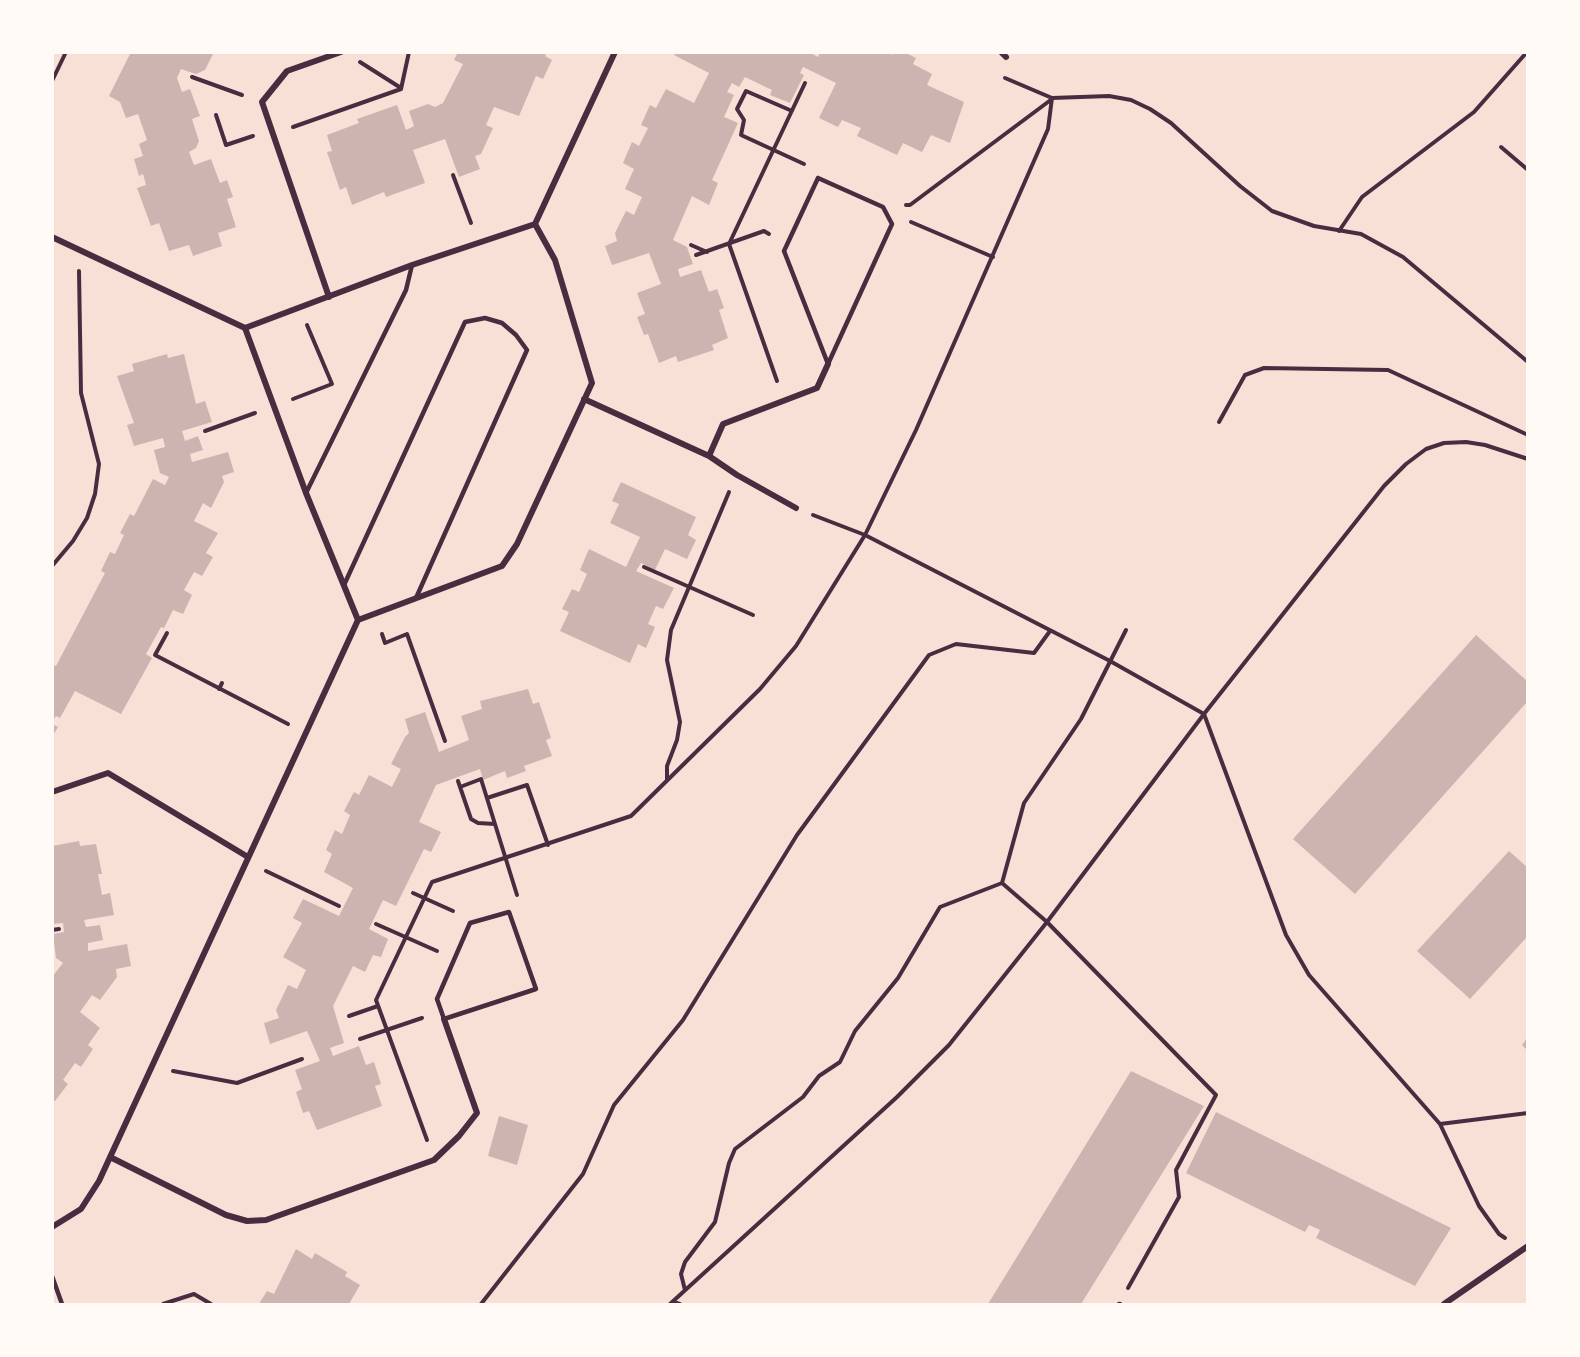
<!DOCTYPE html>
<html>
<head>
<meta charset="utf-8">
<style>
  body { margin:0 }
  #map { position:relative; width:1580px; height:1357px; overflow:hidden; background:#f7e1d7; font-family:"Open Sans",sans-serif }
  canvas { display:block }
  .frame { position:absolute; inset:0; border:54px solid #fffaf5; pointer-events:none }
</style>
</head>
<body>
<div id="map">
<canvas width="1580" height="1357"></canvas>
<div class="frame"></div>
</div>
<script>
const ctx = document.querySelector('canvas').getContext('2d');
ctx.lineJoin = 'round';
function fillPath(path, color) {
  ctx.fillStyle = color;
  ctx.fill(path, 'evenodd');
}
function poly(rows) {
  const path = new Path2D();
  for (const r of rows) {
    path.moveTo(r[0], r[1]);
    for (let i = 2; i < r.length; i += 2) path.lineTo(r[i], r[i + 1]);
  }
  return path;
}
function trace(path, color, width, dash) {
  ctx.strokeStyle = color;
  ctx.lineWidth = width;
  ctx.lineCap = dash ? 'butt' : 'round';
  ctx.setLineDash(dash || []);
  ctx.stroke(path);
}
fillPath(poly([
  [131,52,214,52,205,70,196,74,181,69,177,78,182,92,190,89,200,116,192,119,199,141,196,148,189,152,194,165,211,159,220,183,227,180,233,197,227,199,236,227,218,233,222,246,193,256,189,245,169,251,159,223,151,226,137,188,146,185,143,174,139,176,134,159,143,156,139,144,147,140,138,114,126,118,120,102,109,96],
  [458,52,547,52,545,56,552,60,543,79,536,76,519,116,494,107,486,125,493,128,481,154,475,156,480,169,459,177,445,139,413,150,425,183,386,197,384,192,352,205,346,187,340,190,327,152,332,151,327,135,359,123,357,119,397,105,406,130,414,126,409,111,428,104,435,107,443,103,463,64,454,60],
  [675,52,809,52,818,57,820,52,887,52,892,55,893,52,904,52,916,58,913,64,932,74,927,85,964,102,950,143,931,135,922,152,903,143,897,155,857,136,861,128,842,120,838,127,819,118,836,83,803,67,800,73,804,75,790,103,770,95,772,90,745,77,739,87,732,83,727,92,734,95,724,117,738,123,712,180,718,183,709,205,692,196,673,240,687,247,693,264,678,269,680,277,701,270,709,292,717,289,724,308,719,310,728,338,712,345,714,350,678,362,676,356,659,363,648,334,644,335,637,317,645,314,637,293,661,284,649,253,612,265,605,246,617,241,615,233,626,211,634,215,642,197,625,189,634,169,623,163,632,142,639,146,648,128,641,125,650,105,656,108,666,89,694,103,709,73,674,55],
  [167,354,168,358,184,354,196,404,205,401,212,422,182,431,185,441,198,436,203,450,190,454,192,462,228,452,234,472,222,476,224,482,211,508,203,503,194,521,218,533,206,553,213,557,202,576,194,572,184,590,192,595,183,614,173,610,164,628,161,627,146,654,152,658,121,714,75,691,60,718,56,716,52,722,52,664,56,666,105,573,101,571,110,552,115,554,124,535,120,533,130,514,134,516,153,479,165,485,169,477,160,473,154,450,165,447,163,438,134,446,127,425,134,423,117,376,134,371,132,364],
  [621,482,696,517,688,535,696,540,687,559,665,549,655,570,641,563,636,571,674,588,663,609,656,606,648,624,655,627,646,648,638,644,630,663,560,631,569,612,562,609,572,589,579,592,587,574,580,570,589,549,626,567,640,537,610,523,619,504,612,501],
  [1476,635,1527,681,1527,702,1355,894,1293,839],
  [528,689,533,704,539,702,551,738,546,740,552,756,524,766,526,771,507,778,505,771,483,780,480,769,436,785,419,822,441,832,431,852,424,849,396,906,383,900,369,929,388,939,381,957,373,955,365,972,353,966,333,1006,344,1043,330,1048,333,1056,359,1046,366,1065,374,1062,381,1084,375,1086,382,1106,317,1130,309,1111,303,1113,296,1092,302,1089,295,1070,320,1061,307,1031,270,1044,264,1023,279,1018,276,1010,288,985,297,989,306,970,283,957,302,923,293,918,303,899,339,916,353,888,324,872,332,854,326,850,335,830,342,834,350,815,344,811,354,792,359,795,369,775,392,787,401,769,391,764,405,737,409,733,405,719,425,712,439,752,469,740,461,716,482,709,480,701],
  [52,724,58,727,52,737],
  [79,841,80,846,96,844,102,874,98,874,102,895,110,893,114,915,84,920,86,927,100,925,103,940,88,943,88,951,127,944,131,966,116,969,117,977,100,1000,92,995,80,1012,100,1028,88,1045,93,1049,81,1067,75,1063,63,1080,68,1084,55,1101,52,1099,52,977,63,963,56,958,53,934,64,932,63,923,52,924,52,846],
  [1509,851,1527,867,1527,937,1470,999,1417,951],
  [1527,1038,1527,1050,1522,1045],
  [1131,1071,1204,1106,1081,1304,988,1304],
  [1216,1112,1451,1228,1415,1286,1316,1238,1320,1230,1309,1225,1305,1232,1186,1173],
  [499,1116,528,1125,517,1165,488,1156],
  [296,1249,312,1259,315,1253,347,1272,345,1276,360,1285,349,1304,259,1304,267,1291,274,1294]
]), '#ccb4b1');
trace(poly([
  [360,62,401,88],
  [192,77,242,95],
  [1005,78,1052,98,1109,96,1131,100,1150,109,1171,123,1240,186,1272,211,1314,226,1361,234,1403,257,1528,362],
  [52,81,66,52],
  [792,111,746,91,737,109,744,120,741,135,804,164],
  [216,115,226,145,253,136],
  [293,127,401,89,409,52],
  [1501,147,1528,170],
  [453,175,471,223],
  [906,205,910,205,1052,99],
  [911,222,993,257],
  [1339,231,1362,197,1474,112,1527,52],
  [691,245,707,252],
  [696,255,764,231,769,234],
  [307,325,332,384],
  [777,381,729,244,805,83],
  [293,399,332,384],
  [1219,422,1245,375,1264,368,1388,370,1528,435],
  [205,431,255,413],
  [813,515,865,535,1110,661,1204,714,1286,935,1309,975,1440,1124,1479,1206,1499,1234,1505,1238],
  [52,566,73,541,87,518,95,494,99,464,81,393,79,271],
  [644,567,753,615],
  [167,633,155,655,288,724],
  [382,634,385,643,407,634,445,741],
  [219,689,222,683],
  [667,780,667,766,677,740,680,722,667,660,671,630,729,492],
  [458,781,471,819,478,823,495,824],
  [460,787,481,779,517,895],
  [487,798,527,785,548,845],
  [266,871,339,906],
  [1002,883,1047,922,1216,1095,1176,1170,1179,1197,1128,1288],
  [413,893,453,911],
  [376,924,437,951],
  [52,930,59,929],
  [349,1016,378,1006],
  [360,1039,422,1018],
  [173,1071,237,1083,302,1059],
  [1440,1124,1528,1113],
  [427,1140,376,1000,432,882,631,816,760,689,796,646,865,535,916,430,1048,129,1052,98],
  [685,1290,681,1274,685,1262,715,1222,729,1163,735,1149,803,1097,819,1076,840,1062,855,1031,898,978,940,907,1002,883,1024,803,1081,719,1126,630],
  [673,1302,680,1304],
  [163,1304,194,1294,211,1304],
  [481,1304,583,1174,614,1105,683,1020,797,835,929,655,956,644,1034,653,1050,631],
  [670,1304,897,1097,949,1045,1047,922,1204,714,1384,486,1406,464,1426,449,1444,443,1466,442,1485,445,1528,459]
]), '#4a2c40', 4);
trace(poly([
  [818,178,883,207,892,224,828,364,784,251,818,178],
  [306,493,406,290,412,265],
  [344,585,465,322,485,318,502,323,516,335,527,350,416,598],
  [509,912,536,989,444,1019,437,999,470,923,509,912],
  [52,1276,62,1304],
  [1119,1304,1120,1304]
]), '#4a2c40', 4.5);
trace(poly([
  [1001,52,1006,57],
  [52,237,245,328],
  [329,297,262,102,287,71,341,52],
  [584,399,709,456,723,424,817,388,828,364],
  [709,456,737,475,796,508],
  [358,620,306,493,245,328,412,265,535,224,615,52],
  [52,792,108,773,248,857],
  [110,1157,226,1215,247,1221,266,1220,434,1160,459,1136,477,1113,444,1019],
  [52,1227,81,1209,99,1181,358,620,502,566,517,544,592,383,555,260,535,224],
  [1444,1304,1528,1246]
]), '#4a2c40', 6);
</script>
</body>
</html>
